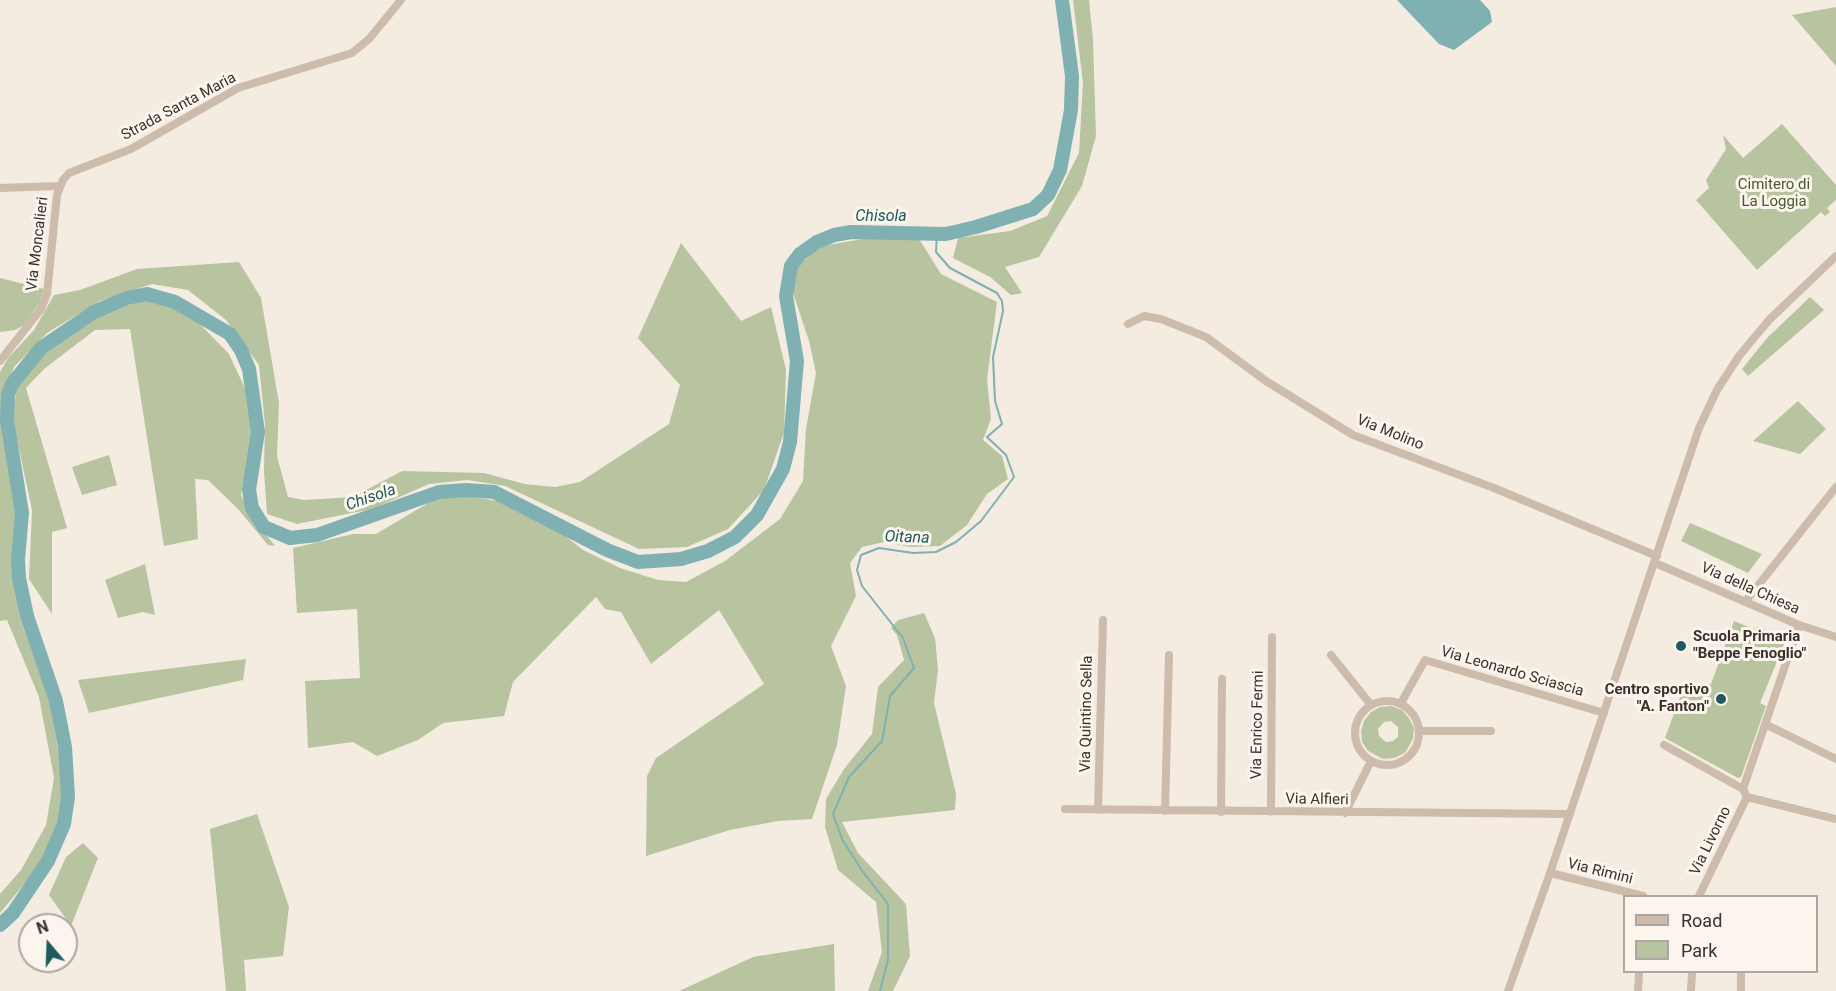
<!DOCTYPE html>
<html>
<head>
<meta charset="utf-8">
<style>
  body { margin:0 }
  #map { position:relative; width:1836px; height:991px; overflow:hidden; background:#f4ebe1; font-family:Roboto,sans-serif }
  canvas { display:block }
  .legend { position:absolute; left:1623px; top:895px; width:195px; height:78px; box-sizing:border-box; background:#fbf5ee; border:2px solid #aea6a0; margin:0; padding:8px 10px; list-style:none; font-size:18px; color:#3b302b }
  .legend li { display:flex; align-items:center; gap:12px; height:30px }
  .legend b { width:30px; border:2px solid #aea6a0 }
  .north { position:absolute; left:18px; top:913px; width:60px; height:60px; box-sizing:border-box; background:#fbf5ee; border:2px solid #aea6a0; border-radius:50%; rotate:341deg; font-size:16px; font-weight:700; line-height:24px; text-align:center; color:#3b302b }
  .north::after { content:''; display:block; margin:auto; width:21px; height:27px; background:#1f5a5e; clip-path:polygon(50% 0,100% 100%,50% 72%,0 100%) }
</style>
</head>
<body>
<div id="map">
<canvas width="1836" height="991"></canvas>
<ul class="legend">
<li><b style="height:8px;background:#cdbbac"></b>Road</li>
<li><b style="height:16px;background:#b8c4a0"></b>Park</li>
</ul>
<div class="north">N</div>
</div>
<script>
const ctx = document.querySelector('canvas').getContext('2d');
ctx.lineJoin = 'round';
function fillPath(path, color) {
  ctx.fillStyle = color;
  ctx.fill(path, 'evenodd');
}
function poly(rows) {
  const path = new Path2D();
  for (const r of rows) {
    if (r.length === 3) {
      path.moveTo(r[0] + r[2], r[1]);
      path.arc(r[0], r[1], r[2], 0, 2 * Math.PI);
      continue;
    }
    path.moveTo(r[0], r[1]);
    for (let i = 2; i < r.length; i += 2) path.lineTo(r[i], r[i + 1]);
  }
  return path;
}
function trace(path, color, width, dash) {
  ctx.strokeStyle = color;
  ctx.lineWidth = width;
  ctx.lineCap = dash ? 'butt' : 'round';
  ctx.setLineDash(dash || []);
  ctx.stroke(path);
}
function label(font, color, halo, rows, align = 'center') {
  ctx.font = font + ' Roboto,sans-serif';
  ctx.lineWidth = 6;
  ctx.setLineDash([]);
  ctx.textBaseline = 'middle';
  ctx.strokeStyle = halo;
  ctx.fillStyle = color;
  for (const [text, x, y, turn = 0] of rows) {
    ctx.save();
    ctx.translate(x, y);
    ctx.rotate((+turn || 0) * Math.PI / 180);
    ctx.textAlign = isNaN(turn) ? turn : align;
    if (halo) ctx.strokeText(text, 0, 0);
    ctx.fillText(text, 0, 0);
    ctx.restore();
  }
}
fillPath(poly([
  [1073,0,1089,0,1093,40,1096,136,1082,186,1039,257,1005,267,1022,293,1011,295,990,277,953,258,958,238,1010,231,1047,216,1079,153,1083,83],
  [1836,7,1836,66,1792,15],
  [1782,124,1836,185,1836,200,1827,208,1830,212,1825,216,1821,212,1757,270,1696,200,1709,188,1706,180,1726,149,1723,135,1743,158],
  [863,239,919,239,941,274,997,302,987,379,991,419,983,440,1002,456,1008,479,987,494,967,525,940,546,910,547,884,542,862,547,850,563,856,596,831,646,846,686,837,745,812,819,778,821,730,830,646,856,647,776,656,758,764,684,719,610,651,664,621,612,605,609,596,597,513,682,504,716,443,723,418,740,377,756,353,742,308,748,305,681,360,678,357,609,297,613,293,548,353,534,376,534,435,499,454,494,497,501,551,525,583,550,620,568,658,580,686,582,725,561,780,519,803,481,806,429,816,373,809,341,793,293,795,268,821,246],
  [681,243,741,321,771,307,786,370,784,433,764,490,728,529,687,547,639,549,505,486,468,480,429,484,372,509,297,524,267,514,264,471,265,424,259,365,226,320,188,290,152,284,100,301,47,333,14,367,3,400,2,429,12,474,16,512,12,570,20,618,50,704,63,778,61,818,40,865,0,913,0,894,21,870,46,825,54,778,39,697,7,620,0,621,0,372,8,358,34,330,54,295,80,290,137,269,239,262,261,298,279,403,277,456,288,497,304,500,353,497,402,471,484,473,525,484,555,487,580,482,669,424,680,385,638,338],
  [0,278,44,289,39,304,24,325,15,330,0,332],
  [1810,297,1824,310,1748,376,1742,369,1767,338],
  [148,298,191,315,229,354,248,395,253,435,241,495,252,516,275,546,268,545,238,509,208,480,195,479,198,539,164,546,130,329,95,330,44,369,26,388,67,528,52,532,52,614,29,579,32,510,12,416,18,384,41,355,96,317],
  [1798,401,1826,429,1800,454,1753,441],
  [109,455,117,485,82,495,72,467],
  [1690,523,1702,528,1762,554,1748,573,1681,541],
  [145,564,155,615,143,612,118,618,105,580],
  [924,613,935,638,938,670,934,703,956,794,955,810,842,822,858,853,906,904,910,956,893,991,868,991,882,952,876,902,838,870,825,827,826,799,844,769,872,734,878,687,904,660,897,635,891,628,898,620],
  [1734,621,1756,630,1757,627,1787,637,1760,703,1766,706,1741,777,1738,778,1665,738,1682,692,1686,694,1711,684],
  [246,659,243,680,89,713,78,680],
  [1391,706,1402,710,1409,718,1414,728,1413,739,1405,753,1394,758,1383,759,1368,751,1362,742,1361,731,1364,721,1371,712,1380,707],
  [1384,722,1391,721,1398,727,1398,737,1393,741,1386,742,1379,736,1378,729],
  [257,814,289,907,283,956,244,960,246,991,226,991,210,829],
  [83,843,98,858,71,926,49,895,66,857],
  [834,944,835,991,679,991,753,957]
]), '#b8c4a0');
fillPath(poly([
  [1397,0,1480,0,1490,11,1492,22,1454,50,1439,44]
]), '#7fb0b2');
trace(poly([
  [880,991,888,960,888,904,863,872,842,839,833,814,849,777,882,741,890,696,914,668,903,638,862,586,857,570,861,555,879,548,913,553,936,552,956,542,981,521,1014,477,1006,455,987,437,1002,424,995,401,993,357,1003,311,1002,301,997,293,950,268,936,252,937,234]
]), '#7fb0b2', 2);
trace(poly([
  [0,925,13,913,48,861,64,824,68,797,65,747,56,701,27,616,19,578,18,560,22,513,7,420,8,395,12,384,41,348,94,312,127,298,147,294,175,302,230,334,241,350,249,369,258,432,249,490,252,508,264,527,290,538,317,535,439,492,466,490,494,492,607,550,638,562,681,559,708,551,735,537,757,515,783,469,790,442,797,361,786,296,791,266,800,254,817,242,834,235,851,232,946,234,976,227,1033,209,1048,195,1060,170,1071,110,1072,76,1062,0]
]), '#7fb0b2', 14);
trace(poly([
  [0,188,59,186],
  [1128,324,1144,316,1161,319,1206,337,1266,381,1353,435,1494,488,1657,556],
  [0,361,41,309,47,294,57,195,63,180,69,173,131,149,238,88,352,53,369,39,401,0],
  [1655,563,1799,625,1836,637],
  [1745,602,1836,487],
  [1331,655,1371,705],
  [1387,733,32],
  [1401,703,1425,660,1604,713],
  [1765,724,1836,759],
  [1419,731,1491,731],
  [1664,745,1743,789],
  [1747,797,1743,789,1799,625],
  [1747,797,1836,819],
  [1065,809,1570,814],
  [1098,810,1103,620],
  [1165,811,1169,655],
  [1221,812,1222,679],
  [1271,812,1272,637],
  [1345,813,1371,761],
  [1550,873,1643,896],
  [1699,896,1747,797],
  [1741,972,1741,991],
  [1508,991,1550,873,1699,428,1717,390,1739,356,1769,320,1836,256],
  [1638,991,1639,972],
  [1691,991,1692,972]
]), '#cdbbac', 8);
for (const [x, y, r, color] of [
  [1681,646,6,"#1f5a5e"],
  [1721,699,6,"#1f5a5e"]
]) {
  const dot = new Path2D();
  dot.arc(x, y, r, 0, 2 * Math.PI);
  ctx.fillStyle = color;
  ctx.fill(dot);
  trace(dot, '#fbf5ee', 2);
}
label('15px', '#3b302b', '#fbf5ee', [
  ["Strada Santa Maria",179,107,-28],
  ["Via Moncalieri",38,244,-83],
  ["Via Molino",1390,433,22],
  ["Via della Chiesa",1750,589,24],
  ["Via Leonardo Sciascia",1512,672,16],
  ["Via Quintino Sella",1087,714,-89],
  ["Via Enrico Fermi",1258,725,-89],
  ["Via Alfieri",1317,800,1],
  ["Via Livorno",1711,841,-64],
  ["Via Rimini",1600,872,14]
]);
label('15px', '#4a5a2e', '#fbf5ee', [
  ["Cimitero di",1774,185],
  ["La Loggia",1774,202]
]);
label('bold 15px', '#3b302b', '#fbf5ee', [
  ["Scuola Primaria",1693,637],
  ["\"Beppe Fenoglio\"",1693,654],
  ["Centro sportivo",1709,690,"right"],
  ["\"A. Fanton\"",1709,707,"right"]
], 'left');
label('italic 16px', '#1f5a5e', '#fbf5ee', [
  ["Chisola",881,217],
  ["Chisola",371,498,-19],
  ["Oitana",907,538,2]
]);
</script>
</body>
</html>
